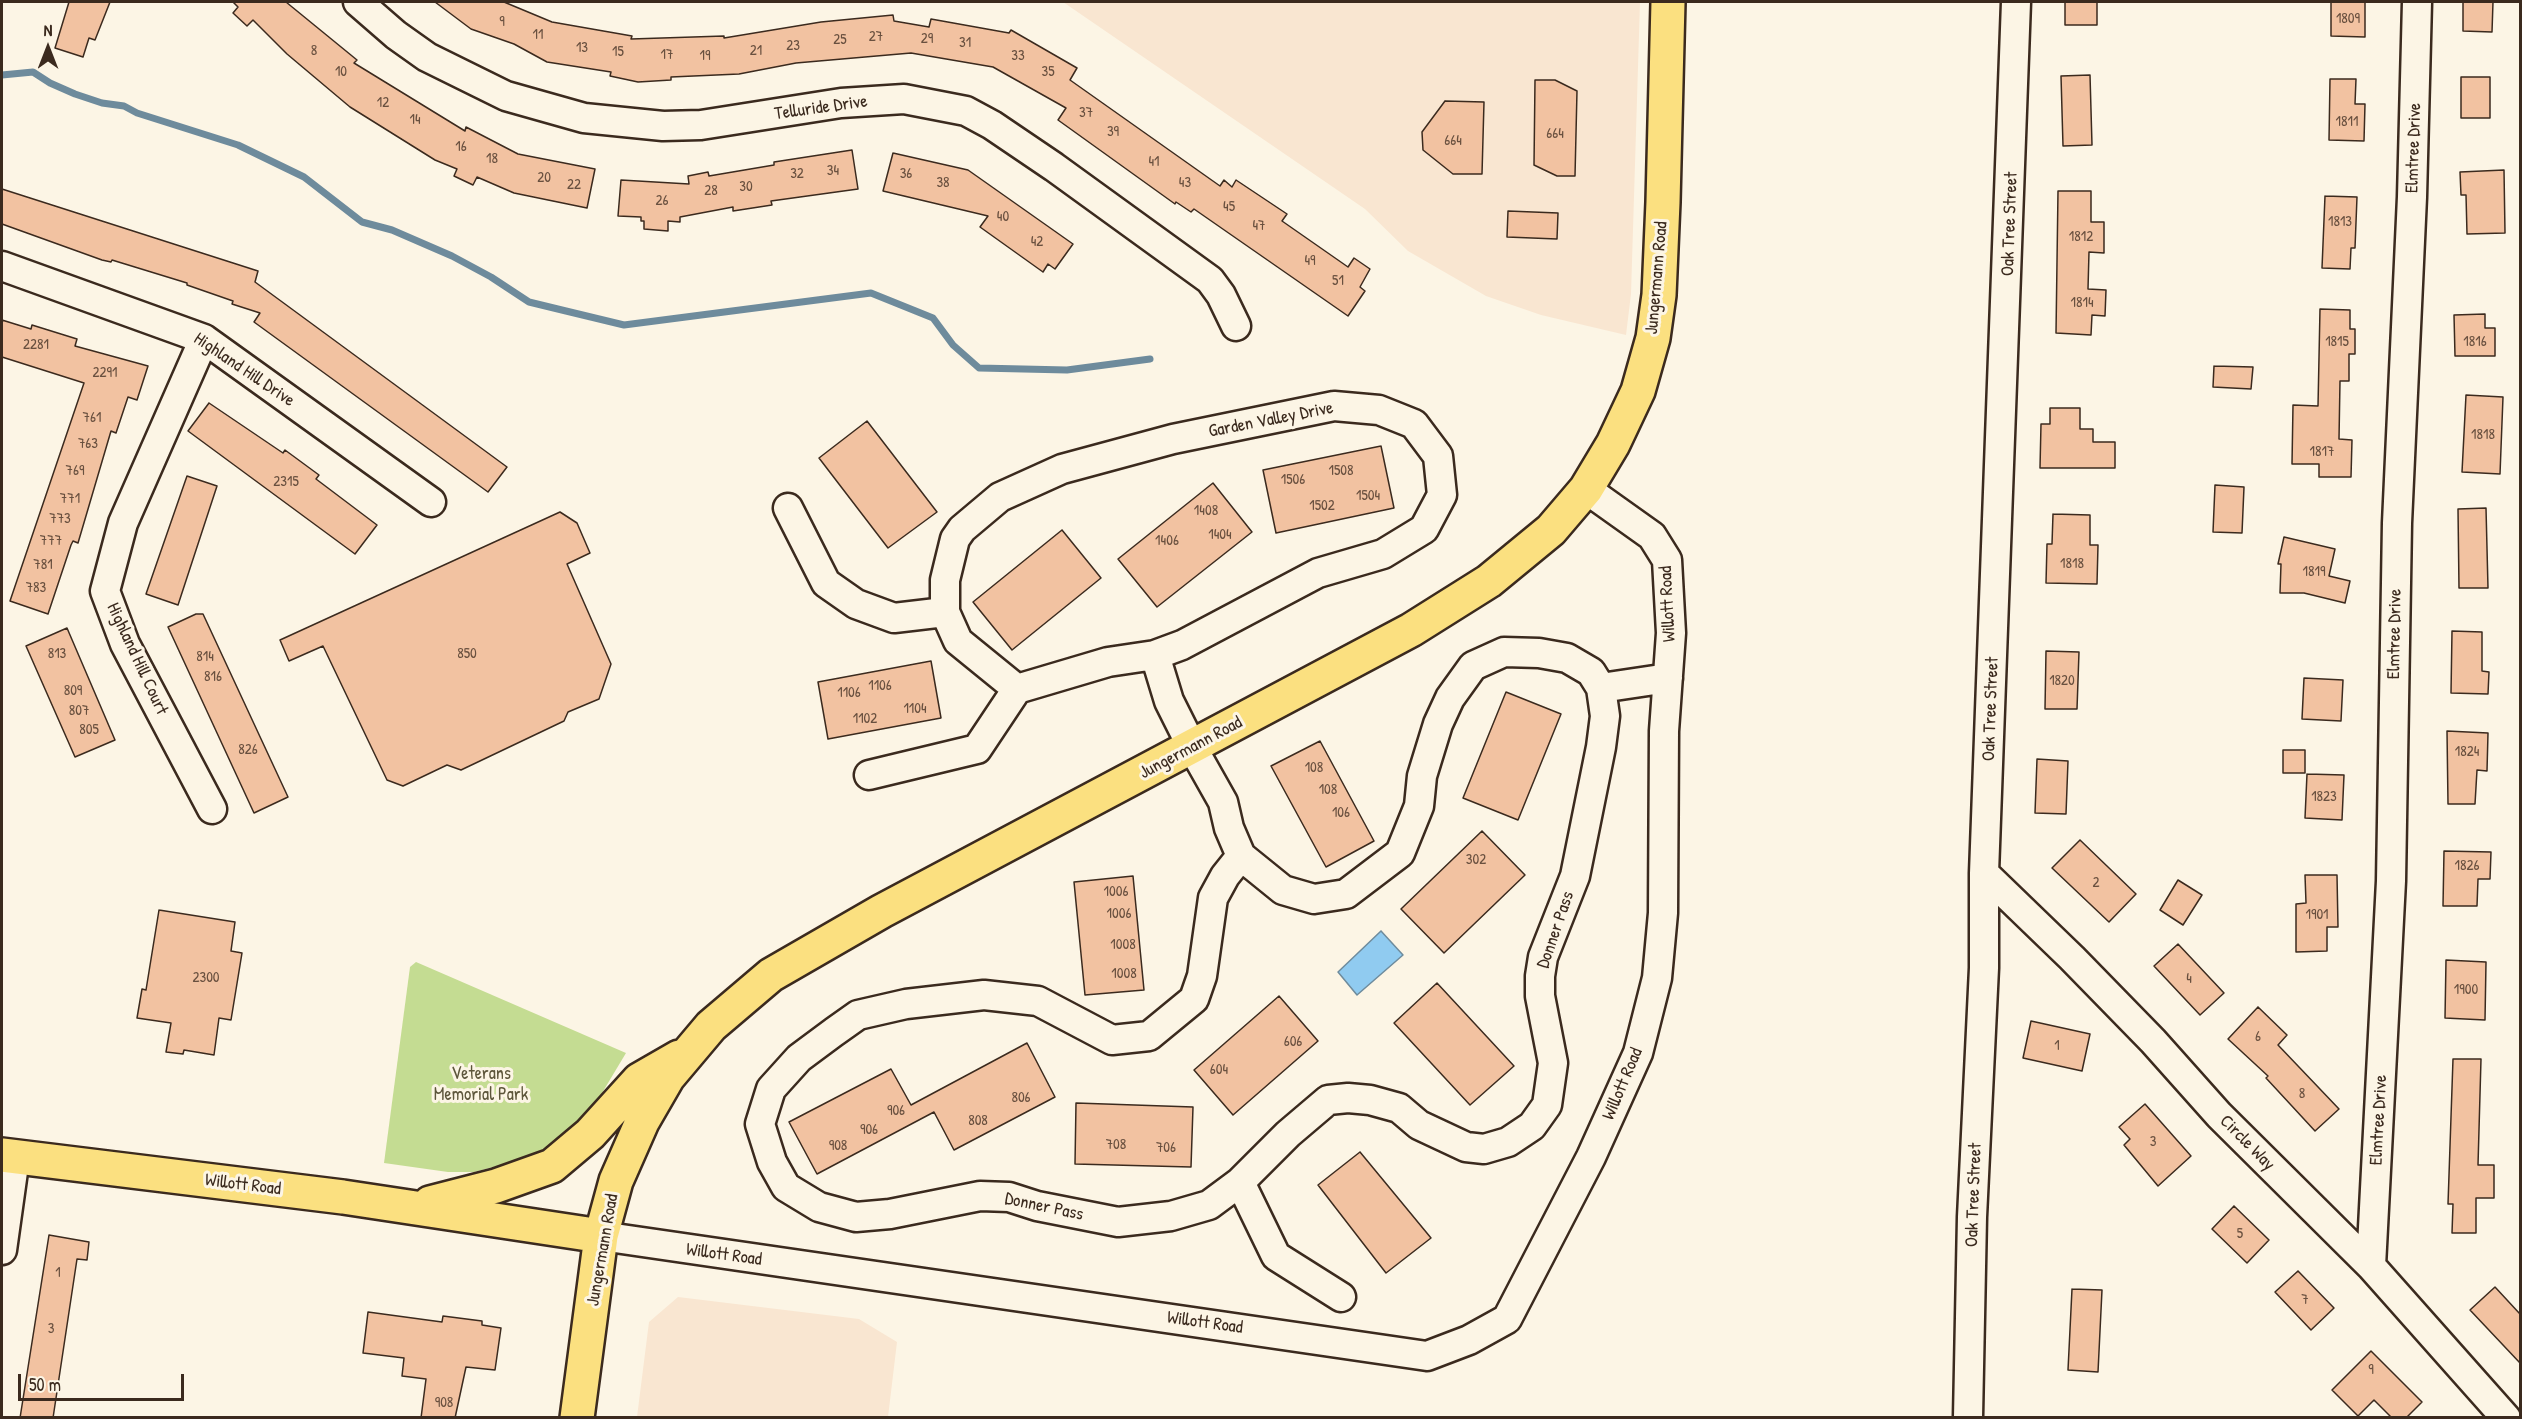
<!DOCTYPE html>
<html>
<head>
<meta charset="utf-8">
<style>
  body { margin:0 }
  #map { position:relative; width:2522px; height:1419px; overflow:hidden; background:#fcf5e5; font-family:"Patrick Hand",sans-serif }
  canvas { display:block }
  .frame { position:absolute; inset:0; border:3px solid #3b2a1e; pointer-events:none }
  .north { position:absolute; left:18px; top:18px; width:60px; height:60px; -webkit-text-stroke:4px #fcf5e5; paint-order:stroke; rotate:0deg; font-size:16px; font-weight:700; line-height:24px; text-align:center; color:#3b2a1e }
  .north::after { content:''; display:block; margin:auto; width:21px; height:27px; background:#3b2a1e; clip-path:polygon(50% 0,100% 100%,50% 72%,0 100%) }
  .scale { position:absolute; left:18px; top:1374px; width:166px; height:27px; box-sizing:border-box; border:3px solid #3b2a1e; border-top:0; padding-left:8px; font-size:18px; line-height:21px; white-space:nowrap; color:#3b2a1e; -webkit-text-stroke:4px #fcf5e5; paint-order:stroke }
</style>
</head>
<body>
<div id="map">
<canvas width="2522" height="1419"></canvas>
<div class="frame"></div>
<div class="north">N</div>
<div class="scale">50 m</div>
</div>
<script>
const ctx = document.querySelector('canvas').getContext('2d');
ctx.lineJoin = 'round';
function fillPath(path, color) {
  ctx.fillStyle = color;
  ctx.fill(path, 'evenodd');
}
function poly(rows) {
  const path = new Path2D();
  for (const r of rows) {
    path.moveTo(r[0], r[1]);
    for (let i = 2; i < r.length; i += 2) path.lineTo(r[i], r[i + 1]);
  }
  return path;
}
function trace(path, color, width, dash) {
  ctx.strokeStyle = color;
  ctx.lineWidth = width;
  ctx.lineCap = dash ? 'butt' : 'round';
  ctx.setLineDash(dash || []);
  ctx.stroke(path);
}
function label(font, color, halo, rows, align = 'center') {
  ctx.font = font + ' "Patrick Hand",sans-serif';
  ctx.lineWidth = 6;
  ctx.setLineDash([]);
  ctx.textBaseline = 'middle';
  ctx.strokeStyle = halo;
  ctx.fillStyle = color;
  for (const [text, x, y, turn = 0] of rows) {
    ctx.save();
    ctx.translate(x, y);
    ctx.rotate((+turn || 0) * Math.PI / 180);
    ctx.textAlign = isNaN(turn) ? turn : align;
    if (halo) ctx.strokeText(text, 0, 0);
    ctx.fillText(text, 0, 0);
    ctx.restore();
  }
}
fillPath(poly([
  [1063,2,1640,2,1631,294,1626,335,1541,315,1486,296,1408,251,1365,209],
  [678,1297,859,1319,897,1342,888,1417,637,1417,649,1322]
]), '#f9e6d1');
fillPath(poly([
  [416,962,626,1053,602,1093,585,1115,545,1149,524,1159,474,1172,448,1172,384,1163,410,967]
]), '#c4dc92');
const water = poly([
  [1381,931,1403,955,1357,995,1338,972,1381,931]
]);
fillPath(water, '#90cbf0');
trace(water, '#6e8b9c', 1.5);
trace(poly([
  [2,75,33,72,50,83,75,94,102,103,124,106,137,113,238,145,304,177,362,222,392,230,452,256,491,277,529,302,566,311,624,325,871,293,933,318,953,345,979,368,1067,370,1150,359]
]), '#6e8b9c', 7);
const building = poly([
  [69,2,110,2,95,40,89,38,83,57,55,48,69,2],
  [233,2,286,2,357,60,354,63,465,131,466,127,518,154,595,169,587,208,514,193,477,177,473,185,454,176,457,169,435,160,350,107,287,54,253,20,247,26,233,13,238,7,233,2],
  [435,2,504,2,552,22,632,36,631,39,724,36,724,38,821,22,893,15,894,21,929,27,931,19,1009,33,1011,30,1077,68,1070,80,1220,186,1224,180,1232,187,1236,180,1287,214,1282,221,1348,267,1354,258,1370,269,1360,287,1365,291,1348,316,1194,209,1191,212,1176,202,1175,204,1058,120,1066,108,993,67,911,53,796,63,739,74,671,77,671,80,638,82,610,76,611,72,547,62,514,44,471,29,435,2],
  [2065,2,2097,2,2097,25,2065,25,2065,2],
  [2331,2,2365,2,2365,37,2331,36,2331,2],
  [2463,2,2493,2,2492,32,2463,31,2463,2],
  [2090,75,2092,145,2063,146,2061,76,2090,75],
  [2461,77,2490,77,2490,118,2461,118,2461,77],
  [2330,79,2356,79,2355,104,2365,104,2364,141,2329,140,2330,79],
  [1535,80,1555,80,1577,91,1575,176,1557,176,1534,165,1535,80],
  [1445,101,1484,102,1482,174,1453,174,1423,150,1422,132,1445,101],
  [852,150,858,189,771,201,772,205,733,211,733,207,680,217,680,222,668,221,668,231,644,229,644,221,641,221,641,217,618,216,621,180,689,184,688,176,708,172,709,176,774,165,774,162,852,150],
  [893,153,968,170,1073,244,1055,269,1048,264,1043,272,980,227,988,216,883,191,893,153],
  [2504,170,2505,233,2467,234,2466,195,2461,195,2460,172,2504,170],
  [2,189,258,271,255,282,507,467,488,492,254,322,260,313,232,304,233,301,187,285,187,283,112,260,111,262,102,260,2,224,2,189],
  [2058,191,2091,191,2091,222,2104,222,2104,253,2089,252,2088,289,2106,290,2105,316,2092,315,2091,335,2056,333,2058,191],
  [2325,196,2357,197,2355,248,2351,248,2350,269,2322,268,2325,196],
  [1508,211,1558,213,1557,239,1507,237,1508,211],
  [2320,309,2350,310,2350,329,2355,329,2355,354,2349,354,2349,381,2340,381,2339,439,2352,440,2351,477,2319,477,2319,464,2292,464,2293,405,2318,406,2320,309],
  [2485,314,2485,328,2495,328,2495,356,2455,356,2454,315,2485,314],
  [2,320,31,329,32,325,77,339,75,346,148,366,137,400,128,397,116,433,111,431,78,543,73,541,71,545,48,614,10,601,84,383,2,357,2,320],
  [2214,366,2253,367,2251,389,2213,387,2214,366],
  [2466,395,2503,397,2500,474,2462,472,2466,395],
  [209,403,283,453,285,450,319,475,316,479,377,525,355,554,188,431,209,403],
  [2050,408,2080,408,2080,429,2093,429,2093,442,2115,442,2115,468,2040,468,2041,424,2050,424,2050,408],
  [867,421,937,512,888,548,819,458,867,421],
  [1381,446,1394,508,1276,533,1263,470,1381,446],
  [187,476,217,486,178,605,146,594,187,476],
  [1213,483,1252,532,1157,607,1118,559,1213,483],
  [2215,485,2244,487,2242,533,2213,532,2215,485],
  [2486,508,2488,588,2459,588,2458,509,2486,508],
  [560,512,577,523,590,553,567,564,611,664,599,699,568,712,564,721,461,770,447,765,403,786,387,780,323,646,289,661,280,640,560,512],
  [2053,514,2090,515,2090,545,2098,545,2097,584,2046,583,2047,544,2052,544,2053,514],
  [1062,530,1101,578,1012,650,973,602,1062,530],
  [2284,537,2335,549,2329,576,2350,581,2345,603,2304,593,2280,593,2281,564,2278,564,2284,537],
  [196,614,203,614,288,797,254,813,168,627,196,614],
  [67,628,115,740,75,757,26,646,67,628],
  [2452,631,2482,632,2482,671,2489,672,2488,694,2451,693,2452,631],
  [2046,651,2079,652,2077,709,2045,709,2046,651],
  [931,661,941,718,828,739,818,682,931,661],
  [2304,678,2343,680,2341,721,2302,719,2304,678],
  [1506,692,1561,714,1518,820,1463,798,1506,692],
  [2447,731,2488,733,2487,771,2477,770,2475,804,2448,804,2447,731],
  [1320,741,1374,841,1326,867,1271,766,1320,741],
  [2283,750,2305,750,2305,773,2283,773,2283,750],
  [2037,759,2068,761,2066,814,2035,813,2037,759],
  [2307,774,2344,775,2342,820,2305,818,2307,774],
  [1482,831,1525,875,1444,953,1401,909,1482,831],
  [2080,840,2136,894,2109,922,2052,868,2080,840],
  [2444,851,2491,852,2490,879,2478,879,2477,906,2443,906,2444,851],
  [2305,875,2337,875,2338,927,2327,927,2327,951,2296,952,2296,904,2306,903,2305,875],
  [1133,876,1144,990,1085,995,1074,882,1133,876],
  [2178,880,2202,895,2183,925,2160,910,2178,880],
  [159,910,235,922,231,951,242,953,231,1020,219,1018,214,1055,184,1050,183,1054,166,1052,171,1023,137,1018,142,989,146,990,159,910],
  [2178,944,2224,993,2200,1015,2154,966,2178,944],
  [2446,960,2486,962,2485,1020,2445,1018,2446,960],
  [1437,983,1514,1066,1470,1105,1394,1023,1437,983],
  [1279,996,1318,1041,1233,1115,1194,1070,1279,996],
  [2258,1007,2287,1035,2278,1045,2339,1109,2315,1131,2266,1078,2268,1076,2228,1039,2258,1007],
  [2031,1021,2090,1034,2082,1071,2023,1058,2031,1021],
  [1027,1043,1055,1097,954,1150,934,1112,817,1174,789,1122,891,1069,911,1105,1027,1043],
  [2453,1059,2481,1059,2478,1165,2494,1165,2494,1198,2476,1198,2476,1233,2452,1233,2453,1204,2448,1204,2453,1059],
  [1076,1103,1193,1107,1191,1167,1075,1164,1076,1103],
  [2145,1104,2191,1156,2158,1186,2124,1145,2130,1139,2119,1127,2145,1104],
  [1360,1152,1431,1238,1386,1273,1318,1185,1360,1152],
  [2234,1206,2269,1240,2247,1263,2212,1229,2234,1206],
  [49,1235,89,1242,87,1260,77,1259,53,1418,20,1418,49,1235],
  [2298,1271,2334,1308,2311,1330,2275,1292,2298,1271],
  [2495,1287,2520,1314,2520,1363,2470,1310,2495,1287],
  [2072,1289,2102,1290,2098,1372,2068,1370,2072,1289],
  [368,1312,442,1322,443,1316,482,1321,482,1325,501,1328,495,1370,466,1367,455,1418,421,1418,426,1379,402,1376,404,1358,363,1353,368,1312],
  [2371,1351,2422,1402,2406,1418,2392,1418,2374,1400,2358,1416,2332,1390,2371,1351]
]);
fillPath(building, '#f2c2a1');
trace(building, '#3b2a1e', 1.5);
const minor = poly([
  [358,2,396,35,427,57,506,96,584,118,663,126,701,125,841,103,904,99,966,111,992,125,1054,167,1210,280,1221,295,1236,326],
  [2,266,204,339,431,502],
  [204,339,123,523,105,591,125,644,212,809],
  [1334,406,1379,410,1414,424,1438,456,1442,495,1424,529,1383,554,1318,573,1182,645,1155,655,1108,662,1017,689,958,641,945,612,945,580,955,539,962,529,1000,497,1062,469,1173,439,1334,406],
  [788,508,826,583,856,604,894,618,945,612],
  [1155,655,1169,701,1192,747,1223,802,1229,828,1241,856,1283,890,1314,899,1346,894,1400,853,1419,806,1422,776,1438,724,1450,698,1473,666,1504,652,1539,653,1567,658,1591,672,1601,688,1605,716,1601,747,1575,876,1543,957,1540,976,1540,996,1553,1063,1547,1105,1532,1126,1508,1142,1484,1149,1466,1147,1419,1125,1399,1108,1370,1100,1348,1098,1328,1100,1288,1134,1240,1182,1209,1205,1171,1216,1118,1222,1037,1206,1009,1197,980,1196,890,1214,856,1217,819,1207,786,1187,772,1162,760,1124,771,1089,799,1058,834,1032,858,1015,906,1004,984,995,1038,1001,1112,1040,1149,1036,1194,999,1202,976,1213,898,1225,876,1241,856],
  [1601,688,1668,678],
  [869,775,977,749,1017,689],
  [1984,873,2072,958,2153,1041,2219,1115,2371,1266,2506,1418],
  [1240,1182,1276,1256,1341,1297],
  [601,1236,1427,1356,1469,1340,1507,1319,1591,1157,1638,1053,1657,978,1663,913,1664,731,1671,633,1667,560,1652,536,1586,489],
  [2,1250,15,1157],
  [2371,1266,2391,881,2397,523,2412,197,2417,2],
  [1968,1417,1972,1217,1984,968,1984,873,2016,2]
]);
const major = poly([
  [2,1155,343,1197,601,1236],
  [430,1203,496,1186,552,1166,590,1134,639,1080,679,1057],
  [577,1418,601,1236,616,1181,642,1122,668,1077,711,1026,771,975,882,911,1411,630,1489,581,1551,530,1586,489,1613,444,1638,391,1653,338,1659,295,1663,202,1668,2]
]);
trace(minor, '#3b2a1e', 33);
trace(major, '#3b2a1e', 38);
trace(minor, '#fcf5e5', 28);
trace(major, '#fbe080', 33);
label('15px', '#69503f', null, [
  ["1809",2348,19],
  ["9",502,22],
  ["11",538,35],
  ["27",876,37],
  ["29",927,39],
  ["25",840,40],
  ["31",965,43],
  ["23",793,46],
  ["13",582,48],
  ["8",314,51],
  ["21",756,51],
  ["15",618,52],
  ["17",667,55],
  ["19",705,56],
  ["33",1018,56],
  ["10",341,72],
  ["35",1048,72],
  ["12",383,103],
  ["37",1086,113],
  ["14",415,120],
  ["1811",2347,122],
  ["39",1113,132],
  ["664",1555,134],
  ["664",1453,141],
  ["16",461,147],
  ["18",492,159],
  ["41",1154,162],
  ["34",833,171],
  ["32",797,174],
  ["36",906,174],
  ["20",544,178],
  ["38",943,183],
  ["43",1185,183],
  ["22",574,185],
  ["30",746,187],
  ["28",711,191],
  ["26",662,201],
  ["45",1229,207],
  ["40",1003,217],
  ["1813",2340,222],
  ["47",1259,226],
  ["1812",2081,237],
  ["42",1037,242],
  ["49",1310,261],
  ["51",1338,281],
  ["1814",2082,303],
  ["1815",2337,342],
  ["1816",2475,342],
  ["2281",36,345],
  ["2291",105,373],
  ["761",92,418],
  ["1818",2483,435],
  ["763",88,444],
  ["1817",2322,452],
  ["769",75,471],
  ["1508",1341,471],
  ["1506",1293,480],
  ["2315",286,482],
  ["1504",1368,496],
  ["771",70,499],
  ["1502",1322,506],
  ["1408",1206,511],
  ["773",60,519],
  ["1404",1220,535],
  ["777",51,541],
  ["1406",1167,541],
  ["1818",2072,564],
  ["781",43,565],
  ["1819",2314,572],
  ["783",36,588],
  ["813",57,654],
  ["850",467,654],
  ["814",205,657],
  ["816",213,677],
  ["1820",2062,681],
  ["1106",880,686],
  ["809",73,691],
  ["1106",849,693],
  ["1104",915,709],
  ["807",79,711],
  ["1102",865,719],
  ["805",89,730],
  ["826",248,750],
  ["1824",2467,752],
  ["108",1314,768],
  ["108",1328,790],
  ["1823",2324,797],
  ["106",1341,813],
  ["302",1476,860],
  ["1826",2467,866],
  ["2",2096,883],
  ["1006",1116,892],
  ["1006",1119,914],
  ["1901",2317,915],
  ["1008",1123,945],
  ["1008",1124,974],
  ["2300",206,978],
  ["4",2189,979],
  ["1900",2466,990],
  ["6",2258,1037],
  ["606",1293,1042],
  ["1",2057,1046],
  ["604",1219,1070],
  ["8",2302,1094],
  ["806",1021,1098],
  ["906",896,1111],
  ["808",978,1121],
  ["906",869,1130],
  ["3",2153,1142],
  ["708",1116,1145],
  ["908",838,1146],
  ["706",1166,1148],
  ["5",2240,1234],
  ["1",58,1273],
  ["7",2305,1300],
  ["3",51,1329],
  ["9",2371,1370],
  ["908",444,1403]
]);
label('18px', '#3b2a1e', '#fcf5e5', [
  ["Telluride Drive",821,108,-8],
  ["Elmtree Drive",2414,148,-88],
  ["Oak Tree Street",2010,224,-88],
  ["Jungermann Road",1657,278,-85],
  ["Highland Hill Drive",244,370,34],
  ["Garden Valley Drive",1271,420,-11],
  ["Willott Road",1668,604,-93],
  ["Elmtree Drive",2395,634,-89],
  ["Highland Hill Court",137,659,65],
  ["Oak Tree Street",1991,709,-88],
  ["Jungermann Road",1191,748,-28],
  ["Donner Pass",1556,930,-71],
  ["Willott Road",1623,1084,-67],
  ["Elmtree Drive",2379,1120,-87],
  ["Circle Way",2247,1143,45],
  ["Willott Road",243,1185,7],
  ["Oak Tree Street",1974,1195,-88],
  ["Donner Pass",1044,1207,12],
  ["Jungermann Road",603,1250,-80],
  ["Willott Road",724,1255,8],
  ["Willott Road",1205,1323,8]
]);
label('18px', '#5d563b', '#fcf5e5', [
  ["Veterans",481,1074],
  ["Memorial Park",481,1095]
]);
</script>
</body>
</html>
